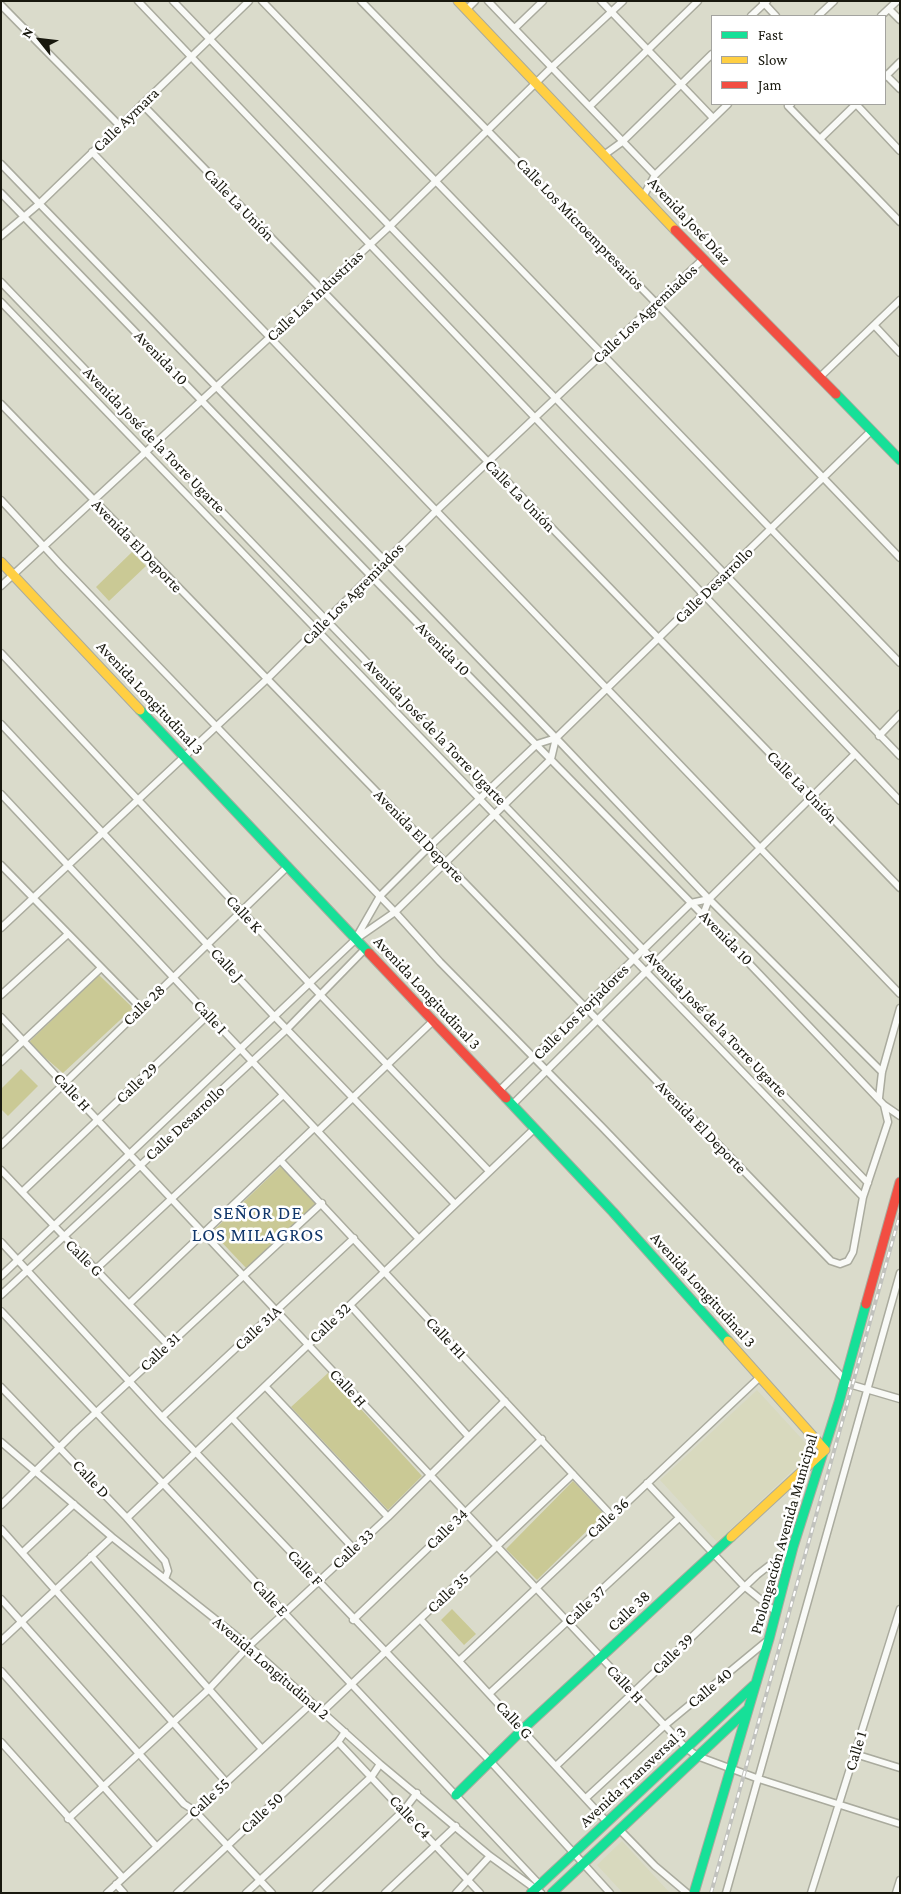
<!DOCTYPE html>
<html>
<head>
<meta charset="utf-8">
<style>
  body { margin:0 }
  #map { position:relative; width:901px; height:1894px; overflow:hidden; background:#dadbcb; font-family:"Crimson Pro",serif }
  canvas { display:block }
  .frame { position:absolute; inset:0; border:2px solid #18180e; pointer-events:none }
  .legend { position:absolute; left:711px; top:15px; width:175px; height:90px; box-sizing:border-box; background:#fff; border:1px solid #a3a39f; margin:0; padding:6px 9px; list-style:none; font-size:15px; color:#18180e }
  .legend li { display:flex; align-items:center; gap:10px; height:25px }
  .legend b { width:25px; border:1px solid #a3a39f }
  .north { position:absolute; left:15px; top:15px; width:50px; height:50px; -webkit-text-stroke:4px #fff; paint-order:stroke; rotate:299deg; font-size:14px; font-weight:700; line-height:20px; text-align:center; color:#18180e }
  .north::after { content:''; display:block; margin:auto; width:18px; height:22px; background:#18180e; clip-path:polygon(50% 0,100% 100%,50% 72%,0 100%) }
</style>
</head>
<body>
<div id="map">
<canvas width="901" height="1894"></canvas>
<div class="frame"></div>
<ul class="legend">
<li><b style="height:6px;background:#16e098"></b>Fast</li>
<li><b style="height:6px;background:#ffcf43"></b>Slow</li>
<li><b style="height:6px;background:#f24e42"></b>Jam</li>
</ul>
<div class="north">N</div>
</div>
<script>
const ctx = document.querySelector('canvas').getContext('2d');
ctx.lineJoin = 'round';
function fillPath(path, color) {
  ctx.fillStyle = color;
  ctx.fill(path, 'evenodd');
}
function poly(rows) {
  const path = new Path2D();
  for (const r of rows) {
    path.moveTo(r[0], r[1]);
    for (let i = 2; i < r.length; i += 2) path.lineTo(r[i], r[i + 1]);
  }
  return path;
}
function trace(path, color, width, dash) {
  ctx.strokeStyle = color;
  ctx.lineWidth = width;
  ctx.lineCap = dash ? 'butt' : 'round';
  ctx.setLineDash(dash || []);
  ctx.stroke(path);
}
function label(font, color, halo, rows, align = 'center') {
  ctx.font = font + ' "Crimson Pro",serif';
  ctx.lineWidth = 5;
  ctx.setLineDash([]);
  ctx.textBaseline = 'middle';
  ctx.strokeStyle = halo;
  ctx.fillStyle = color;
  for (const [text, x, y, turn = 0] of rows) {
    ctx.save();
    ctx.translate(x, y);
    ctx.rotate((+turn || 0) * Math.PI / 180);
    ctx.textAlign = isNaN(turn) ? turn : align;
    if (halo) ctx.strokeText(text, 0, 0);
    ctx.fillText(text, 0, 0);
    ctx.restore();
  }
}
fillPath(poly([
  [757,1390,813,1451,717,1542,660,1480],
  [622,1841,670,1893,623,1893,597,1865]
]), '#d8d9be');
fillPath(poly([
  [132,552,146,566,109,601,96,587],
  [99,975,133,1008,63,1073,28,1043],
  [21,1069,38,1086,8,1116,1,1109,1,1089],
  [281,1166,317,1203,247,1269,212,1232],
  [328,1373,422,1476,388,1510,291,1407],
  [573,1481,604,1514,537,1580,506,1549],
  [452,1609,476,1634,464,1645,441,1620]
]), '#cac995');
const street = poly([
  [138,1,900,801],
  [173,1,900,756],
  [262,1,900,663],
  [361,1,656,303,900,558],
  [488,1,655,175,644,195],
  [601,1,713,118],
  [763,2,776,16],
  [1,5,120,126],
  [889,9,900,20],
  [466,10,475,1],
  [751,16,767,1],
  [818,16,834,1],
  [881,16,897,1],
  [515,28,543,1],
  [886,75,900,89],
  [885,77,900,62],
  [142,104,900,888],
  [791,104,788,106,900,222],
  [856,104,900,151],
  [590,106,698,1],
  [820,139,856,104],
  [92,152,900,994],
  [604,155,622,142,712,54],
  [1,164,556,738,709,899,882,1072],
  [655,175,728,104],
  [1,193,371,576,703,915,884,1105,900,1116],
  [1,236,39,204,249,1],
  [1,282,868,1183],
  [1,302,863,1197],
  [874,325,900,353],
  [819,378,900,300],
  [1,404,831,1261,840,1264,848,1261,853,1252,863,1197,888,1122,884,1105],
  [1,500,61,565,395,912,440,962,602,1127,849,1384,900,1399],
  [1,586,390,226,552,67,623,1],
  [1,653,309,983,489,1171],
  [1,724,275,1017,455,1204],
  [879,736,900,714],
  [1,794,419,1239],
  [1,865,141,1008],
  [1,928,266,680,437,510,703,259],
  [356,938,380,896,429,847,537,744,556,738,871,431],
  [1,995,68,934],
  [1,1017,686,1748,697,1756,759,1779,900,1824],
  [1,1062,101,968],
  [499,1091,691,903,709,899],
  [879,1098,882,1072,900,1008],
  [512,1105,703,915,709,899,854,755],
  [318,1131,433,1021],
  [1,1145,288,866],
  [280,1160,611,1515],
  [1,1170,168,1345],
  [22,1192,208,1015],
  [1,1242,162,1417,491,1762,610,1893],
  [96,1269,283,1095],
  [1,1276,356,939,395,912,551,759,556,738],
  [1,1295,287,1029,365,949],
  [129,1304,314,1128],
  [350,1305,469,1437],
  [1,1311,540,1885],
  [265,1386,388,1517],
  [1,1387,127,1518,165,1561,168,1571,165,1579],
  [162,1417,354,1238],
  [232,1418,354,1549],
  [1,1442,112,1537,249,1646,380,1764,490,1856,541,1893],
  [647,1483,744,1586,776,1612],
  [1,1505,76,1431,322,1203],
  [127,1518,534,1129],
  [1,1529,226,1782],
  [23,1552,74,1504],
  [91,1556,262,1749],
  [1,1599,184,1804,195,1811,272,1893],
  [420,1619,607,1822],
  [353,1620,542,1439],
  [1,1641,112,1537],
  [459,1661,760,1377],
  [1,1671,157,1847],
  [490,1693,679,1518],
  [322,1712,573,1474],
  [1,1742,123,1878],
  [338,1742,480,1893],
  [855,1754,900,1768],
  [557,1765,757,1575,793,1547],
  [586,1798,664,1726,768,1640],
  [68,1819,208,1690,249,1646,388,1517,505,1401],
  [619,1829,655,1866,687,1893],
  [116,1884,124,1893],
  [107,1893,312,1703],
  [177,1893,338,1742,345,1732],
  [246,1893,372,1776,380,1764],
  [316,1893,404,1810,417,1793],
  [385,1893,456,1826],
  [456,1893,490,1856],
  [726,1893,900,1273],
  [811,1893,900,1609],
  [896,1893,900,1880]
]);
const fast = poly([
  [836,394,900,460],
  [140,710,369,953],
  [506,1098,613,1212,728,1341],
  [456,1795,523,1729,731,1537],
  [531,1893,754,1685],
  [552,1893,747,1710],
  [694,1893,769,1639,793,1547,839,1402,866,1304]
]);
const slow = poly([
  [458,1,675,230],
  [1,562,140,710],
  [728,1341,825,1450,731,1537]
]);
const jam = poly([
  [675,230,836,394],
  [369,953,506,1098],
  [866,1304,900,1182]
]);
trace(street, '#aaab9e', 9);
trace(fast, '#aaab9e', 11);
trace(slow, '#aaab9e', 11);
trace(jam, '#aaab9e', 11);
trace(street, '#f9faf7', 6);
trace(fast, '#16e098', 9);
trace(slow, '#ffcf43', 9);
trace(jam, '#f24e42', 9);
const rail = poly([
  [711,1893,900,1214]
]);
trace(rail, '#c1c2bd', 4);
trace(rail, '#fff', 2, [5.5]);
label('16px', '#18180e', '#fff', [
  ["Calle Aymara",126,120,-44],
  ["Calle La Unión",239,205,46],
  ["Avenida José Díaz",689,221,47],
  ["Calle Los Microempresarios",580,224,46],
  ["Calle Las Industrias",315,296,-43],
  ["Calle Los Agremiados",645,314,-43],
  ["Avenida 10",161,358,46],
  ["Avenida José de la Torre Ugarte",154,440,46],
  ["Calle La Unión",520,496,46],
  ["Avenida El Deporte",137,546,46],
  ["Calle Desarrollo",714,585,-44],
  ["Calle Los Agremiados",353,594,-45],
  ["Avenida 10",443,649,45],
  ["Avenida Longitudinal 3",150,698,47],
  ["Avenida José de la Torre Ugarte",435,732,46],
  ["Calle La Unión",802,787,46],
  ["Avenida El Deporte",419,836,46],
  ["Calle K",244,914,47],
  ["Avenida 10",726,938,46],
  ["Calle J",227,965,47],
  ["Avenida Longitudinal 3",427,993,47],
  ["Calle 28",144,1005,-44],
  ["Calle Los Forjadores",581,1012,-45],
  ["Calle I",210,1017,47],
  ["Avenida José de la Torre Ugarte",716,1024,46],
  ["Calle 29",137,1083,-44],
  ["Calle H",72,1092,47],
  ["Calle Desarrollo",185,1123,-43],
  ["Avenida El Deporte",701,1127,46],
  ["Calle G",84,1258,45],
  ["Avenida Longitudinal 3",703,1290,48],
  ["Calle 32",330,1323,-44],
  ["Calle 31A",258,1328,-43],
  ["Calle H1",446,1338,47],
  ["Calle 31",160,1352,-43],
  ["Calle H",348,1388,47],
  ["Calle D",91,1479,47],
  ["Calle 36",608,1518,-43],
  ["Calle 34",447,1529,-44],
  ["Prolongación Avenida Municipal",784,1534,-74],
  ["Calle 33",353,1549,-43],
  ["Calle F",305,1568,47],
  ["Calle 35",448,1593,-43],
  ["Calle E",270,1598,47],
  ["Calle 37",585,1606,-43],
  ["Calle 38",629,1611,-43],
  ["Calle 39",673,1654,-44],
  ["Avenida Longitudinal 2",271,1668,41],
  ["Calle H",625,1684,47],
  ["Calle 40",710,1688,-40],
  ["Calle G",514,1720,47],
  ["Calle 1",856,1751,-73],
  ["Avenida Transversal 3",633,1777,-43],
  ["Calle 55",209,1798,-43],
  ["Calle 50",262,1813,-43],
  ["Calle C4",410,1817,47]
]);
ctx.letterSpacing = '1px';
label('19px', '#11376b', '#fff', [
  ["SEÑOR DE",258,1213],
  ["LOS MILAGROS",258,1235]
]);
ctx.letterSpacing = '0px';
</script>
</body>
</html>
